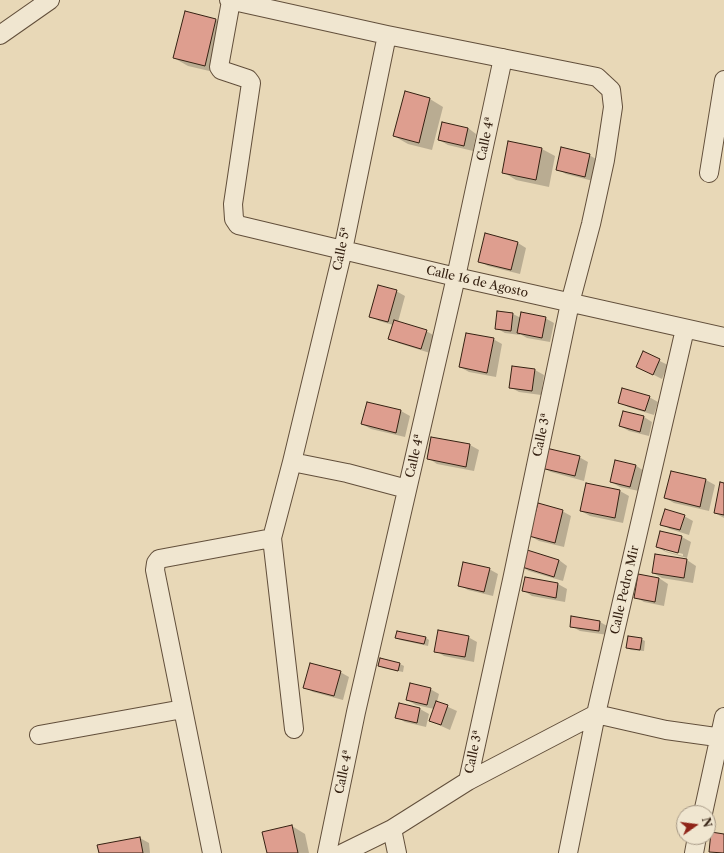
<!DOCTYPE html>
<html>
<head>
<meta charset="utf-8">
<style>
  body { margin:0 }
  #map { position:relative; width:724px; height:853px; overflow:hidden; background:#e8d8b7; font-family:"Libre Caslon Text",serif }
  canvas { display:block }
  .north { position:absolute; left:676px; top:805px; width:40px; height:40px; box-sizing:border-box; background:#f0e6d0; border:1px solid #a59784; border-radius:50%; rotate:76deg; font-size:11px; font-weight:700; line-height:16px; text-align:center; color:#352112 }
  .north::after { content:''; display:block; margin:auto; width:14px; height:18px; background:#8f2418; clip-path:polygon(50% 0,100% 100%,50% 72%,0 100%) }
</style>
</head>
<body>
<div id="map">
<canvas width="724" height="853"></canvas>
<div class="north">N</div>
</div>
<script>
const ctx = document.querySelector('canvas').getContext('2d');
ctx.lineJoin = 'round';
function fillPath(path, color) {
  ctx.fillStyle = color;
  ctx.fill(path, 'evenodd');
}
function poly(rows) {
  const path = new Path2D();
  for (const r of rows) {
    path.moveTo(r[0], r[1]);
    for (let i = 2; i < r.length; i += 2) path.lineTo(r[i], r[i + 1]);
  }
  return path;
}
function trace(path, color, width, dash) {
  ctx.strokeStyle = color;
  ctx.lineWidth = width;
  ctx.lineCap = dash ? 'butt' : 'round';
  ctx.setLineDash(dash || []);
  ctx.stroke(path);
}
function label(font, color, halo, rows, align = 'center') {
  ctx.font = font + ' "Libre Caslon Text",serif';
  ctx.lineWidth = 3;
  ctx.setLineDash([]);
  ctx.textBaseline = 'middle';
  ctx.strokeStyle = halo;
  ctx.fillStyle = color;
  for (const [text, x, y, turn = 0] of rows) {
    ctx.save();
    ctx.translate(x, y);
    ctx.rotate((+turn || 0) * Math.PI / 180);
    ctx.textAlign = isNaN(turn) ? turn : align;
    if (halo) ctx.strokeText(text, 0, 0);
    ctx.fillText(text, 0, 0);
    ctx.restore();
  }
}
fillPath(poly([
  [186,12,216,20,229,28,218,73,188,66,174,58],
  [430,99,443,107,432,150,408,144,394,136],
  [468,128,476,134,473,151,448,145,439,140],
  [509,142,542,149,555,156,549,187,516,180,503,172],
  [589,155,598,160,593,181,566,174,557,169],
  [518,243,526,248,520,274,488,266,479,261],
  [396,291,405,296,398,322,426,331,435,336,430,353,398,343,389,338,393,325,379,321,370,316],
  [513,314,521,318,545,318,554,323,550,342,527,338,520,334,520,335,505,333,496,328],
  [493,339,502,344,496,377,469,372,460,367],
  [643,353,668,365,662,379,646,371],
  [535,370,544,375,541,395,519,392,510,387],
  [649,397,658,402,654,415,628,407,619,402],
  [367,403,401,411,410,416,405,437,371,429,362,424],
  [644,417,652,422,649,436,629,431,620,426],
  [432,438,470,445,479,450,474,471,437,464,428,458],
  [579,457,588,462,584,481,551,472,542,467],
  [635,465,644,471,639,491,620,487,611,482],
  [671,472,706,480,715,485,709,511,674,503,665,498],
  [724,484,724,518,715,513],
  [620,491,629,496,623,523,590,516,581,511],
  [562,511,571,516,564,547,539,541,530,536],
  [684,516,693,521,689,535,670,529,662,524],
  [661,532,682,537,691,542,687,558,666,552,657,547],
  [665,549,683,554,683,556,665,551],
  [656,555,687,560,696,566,693,583,662,578,653,573],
  [559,560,567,566,563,581,529,571,520,566],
  [489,569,498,574,493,596,468,590,459,585],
  [639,575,659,578,668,584,664,606,644,602,635,597],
  [526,578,558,584,567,589,565,602,532,596,524,591],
  [572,617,600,622,609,627,608,635,580,631,571,626],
  [425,637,429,640,428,646,400,640,396,638],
  [468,637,477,642,474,662,444,656,436,651],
  [641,639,645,641,644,651,631,650,627,648],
  [380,660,400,664,404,666,403,672,383,668,379,665],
  [340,672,349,677,343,700,313,692,304,687],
  [430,689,439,694,437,702,457,711,450,730,430,721,434,709,416,705,407,700],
  [399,704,420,709,429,714,426,727,405,722,396,717],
  [292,826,305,834,309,853,268,853],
  [140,838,149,843,150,853,100,853]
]), '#0003');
const building = poly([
  [185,11,216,19,205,66,173,58,185,11],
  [405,91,430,98,419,143,393,136,405,91],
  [442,122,468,128,464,146,438,140,442,122],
  [508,141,542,148,536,180,502,173,508,141],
  [561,147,590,154,585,177,556,170,561,147],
  [485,233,518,242,511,270,478,262,485,233],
  [378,285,397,290,388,322,369,317,378,285],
  [497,311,513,313,511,331,495,329,497,311],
  [521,312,546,317,542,338,517,333,521,312],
  [394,320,427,330,421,349,388,339,394,320],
  [466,333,494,338,487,373,459,367,466,333],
  [643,351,660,359,653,375,636,367,643,351],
  [512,366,535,369,532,391,509,388,512,366],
  [622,388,650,396,645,411,618,403,622,388],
  [367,402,401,410,396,433,361,424,367,402],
  [623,411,644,416,640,432,619,426,623,411],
  [431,437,470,444,466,467,427,459,431,437],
  [546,448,580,456,575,476,541,468,546,448],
  [615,460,636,465,630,487,610,482,615,460],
  [671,471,706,479,700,507,664,498,671,471],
  [720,482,724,483,724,515,714,513,720,482],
  [586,483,620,490,615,518,580,511,586,483],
  [538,503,563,510,555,543,529,536,538,503],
  [665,509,685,515,680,530,660,525,665,509],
  [660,531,682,536,678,553,656,547,660,531],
  [524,549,559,560,554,577,519,566,524,549],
  [655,554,687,559,684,578,652,573,655,554],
  [463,562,490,568,484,592,458,586,463,562],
  [638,574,659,578,655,602,634,598,638,574],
  [525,577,558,583,556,598,522,591,525,577],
  [571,616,600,621,599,631,570,627,571,616],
  [438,630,469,636,465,657,434,652,438,630],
  [397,631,426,637,424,644,395,638,397,631],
  [628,636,642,638,640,650,626,648,628,636],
  [380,658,400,663,398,671,378,666,380,658],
  [310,663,341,671,334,696,303,688,310,663],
  [410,683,431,688,427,705,406,700,410,683],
  [436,701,448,705,441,725,429,721,436,701],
  [399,703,420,708,417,723,395,718,399,703],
  [292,825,298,853,267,853,262,832,292,825],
  [711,832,724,834,724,853,709,852,711,832],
  [140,837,143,853,99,853,97,845,140,837]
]);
fillPath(building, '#de9e8f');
trace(building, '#352112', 1);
const minor = poly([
  [229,0,387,35,597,77,611,90,613,107,605,160,591,224,570,303,512,580,468,781],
  [231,1,219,67,221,70,248,79,251,83,233,204,234,219,238,225,456,277,724,337],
  [0,35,50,0],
  [709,173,724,80],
  [292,462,347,473,407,489],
  [294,729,272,538,292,462,343,250,387,35],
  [39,735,183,709],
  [703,813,724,717],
  [392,829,397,853],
  [212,853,155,570,156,563,159,559,272,538],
  [327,853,356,712,456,277,503,58],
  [343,853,392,829,468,781,596,714,666,730,724,738],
  [568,853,596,714,685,329],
  [694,853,697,837]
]);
trace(minor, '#624f3b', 20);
trace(minor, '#f0e6d0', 18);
label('12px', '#352112', '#f0e6d0', [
  ["Calle 4ª",486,139,-78],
  ["Calle 5ª",342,249,-78],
  ["Calle 16 de Agosto",477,282,13],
  ["Calle 3ª",542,435,-78],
  ["Calle 4ª",415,456,-77],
  ["Calle Pedro Mir",625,590,-77],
  ["Calle 3ª",474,752,-78],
  ["Calle 4ª",344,772,-78]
]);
</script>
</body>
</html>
